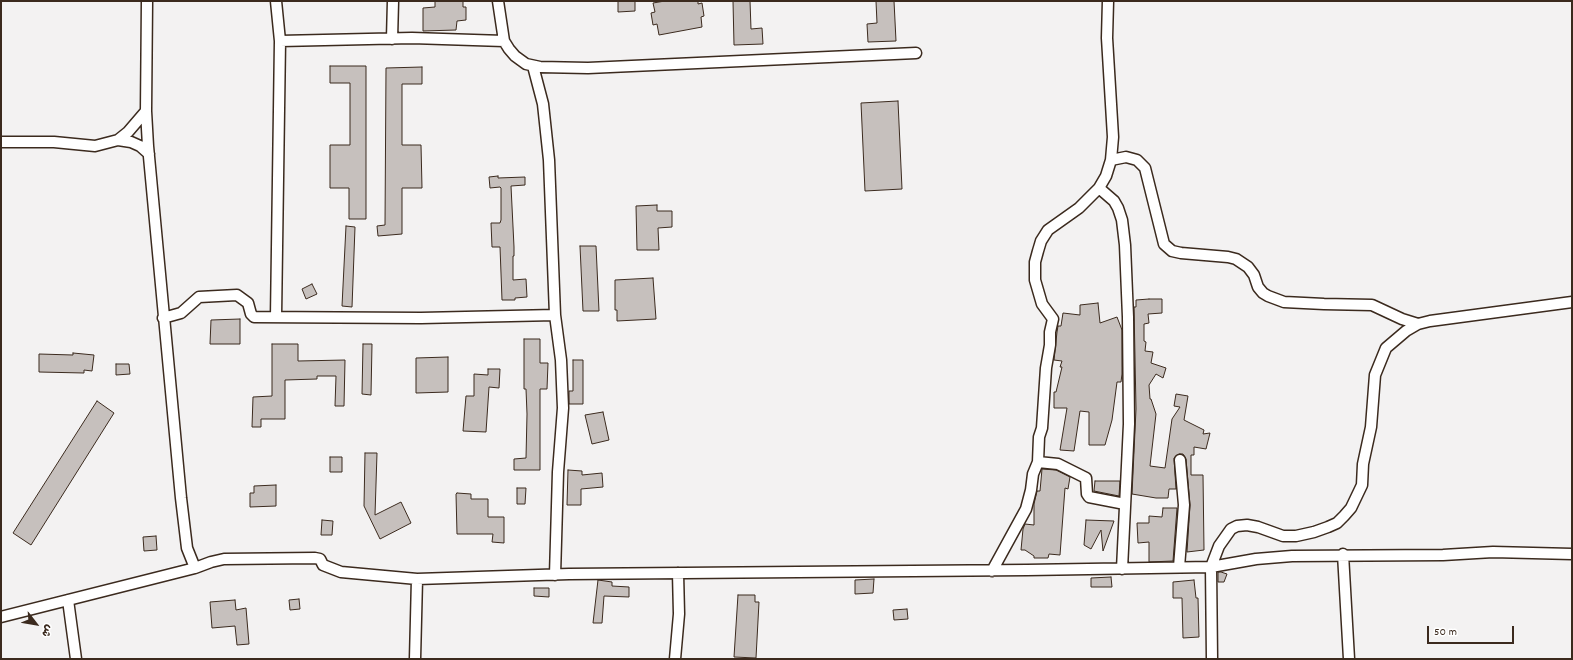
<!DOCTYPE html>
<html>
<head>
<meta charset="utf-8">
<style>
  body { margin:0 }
  #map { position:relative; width:1573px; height:660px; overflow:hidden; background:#f3f2f2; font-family:Dekko,"Playpen Sans Arabic",sans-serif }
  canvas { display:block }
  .frame { position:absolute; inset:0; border:2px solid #3b2a1e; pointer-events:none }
  .north { position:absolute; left:16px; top:604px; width:40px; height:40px; -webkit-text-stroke:3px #fff; paint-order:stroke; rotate:121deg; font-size:11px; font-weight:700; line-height:16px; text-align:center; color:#3b2a1e }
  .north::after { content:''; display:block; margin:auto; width:14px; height:18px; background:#3b2a1e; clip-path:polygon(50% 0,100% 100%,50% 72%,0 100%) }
  .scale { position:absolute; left:1427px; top:626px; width:87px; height:18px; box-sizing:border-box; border:2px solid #3b2a1e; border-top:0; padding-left:5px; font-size:12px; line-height:14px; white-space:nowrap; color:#3b2a1e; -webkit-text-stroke:3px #fff; paint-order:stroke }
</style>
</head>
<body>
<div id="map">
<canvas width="1573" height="660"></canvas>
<div class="frame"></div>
<div class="north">ش</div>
<div class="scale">50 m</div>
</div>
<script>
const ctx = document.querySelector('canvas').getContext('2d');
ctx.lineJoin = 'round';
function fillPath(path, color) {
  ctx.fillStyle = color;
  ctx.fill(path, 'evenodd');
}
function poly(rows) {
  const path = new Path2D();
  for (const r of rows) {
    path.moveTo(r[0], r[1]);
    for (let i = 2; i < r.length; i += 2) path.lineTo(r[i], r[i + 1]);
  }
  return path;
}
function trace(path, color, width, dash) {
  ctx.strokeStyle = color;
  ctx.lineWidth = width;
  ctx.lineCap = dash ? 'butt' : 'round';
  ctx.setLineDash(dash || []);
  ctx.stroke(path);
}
const building = poly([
  [435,1,463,1,463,7,466,7,466,20,457,21,456,30,423,31,423,8,435,7,435,1],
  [618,1,635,1,635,11,618,12,618,1],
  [665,1,698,1,698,4,702,3,704,16,701,17,702,27,659,35,657,24,653,25,651,13,655,12,653,3,665,1],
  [733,1,750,1,751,29,762,28,763,44,734,45,733,1],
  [876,1,894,1,896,41,868,42,867,24,877,23,876,1],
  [330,66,366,66,366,219,349,219,349,188,330,188,330,145,350,145,350,83,330,83,330,66],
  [422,67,422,84,402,84,402,145,421,145,422,188,402,188,402,234,378,236,377,226,385,225,386,68,422,67],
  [898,101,902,189,865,191,861,103,898,101],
  [498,176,498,178,525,177,525,185,511,186,514,247,514,256,513,256,513,280,526,279,527,297,515,298,515,300,502,300,500,247,492,247,491,223,500,223,501,220,501,188,500,187,490,188,489,177,498,176],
  [657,205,657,211,672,211,672,227,658,228,659,250,637,250,636,206,657,205],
  [346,226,355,227,352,307,342,306,346,226],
  [580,246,596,246,599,311,583,311,580,246],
  [653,278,656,319,617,321,617,310,615,310,615,280,653,278],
  [312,284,317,294,306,299,302,289,312,284],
  [1149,299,1162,299,1162,313,1148,314,1149,323,1144,324,1144,341,1146,342,1145,351,1153,352,1151,363,1166,368,1163,378,1156,374,1149,385,1150,399,1151,399,1156,414,1150,466,1165,468,1172,419,1180,407,1174,406,1176,394,1188,396,1184,420,1204,430,1203,434,1210,433,1206,449,1194,447,1194,455,1191,455,1191,475,1203,475,1204,550,1187,552,1190,505,1186,459,1183,454,1179,454,1174,458,1176,489,1169,489,1168,498,1156,498,1132,494,1136,409,1134,307,1136,307,1136,300,1149,299],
  [1098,303,1100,323,1117,317,1122,330,1122,374,1121,382,1117,382,1112,420,1105,445,1089,445,1089,412,1080,411,1074,451,1060,450,1067,408,1054,408,1054,392,1056,392,1062,367,1060,367,1062,361,1054,360,1057,332,1058,326,1061,326,1063,313,1080,315,1080,305,1098,303],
  [240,319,240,344,210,344,211,320,240,319],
  [524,339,540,339,540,363,548,363,547,389,540,389,540,470,514,470,514,459,526,458,527,414,526,389,524,389,524,339],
  [272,344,298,344,298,361,345,360,344,406,335,406,336,376,317,376,317,379,285,380,285,419,261,419,261,427,252,427,253,397,272,396,272,344],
  [363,344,372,344,371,395,362,394,363,344],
  [73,353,94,355,92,371,84,370,84,373,39,372,39,354,73,355,73,353],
  [448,357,448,392,416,393,416,358,448,357],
  [573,360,583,360,583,404,569,404,569,391,573,391,573,360],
  [116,364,129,364,130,374,116,375,116,364],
  [488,369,500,369,499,388,489,387,486,432,463,431,466,396,474,396,474,374,488,375,488,369],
  [97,401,114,413,31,545,13,533,97,401],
  [603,412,609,440,592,444,585,415,603,412],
  [365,453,377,453,375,515,401,502,411,523,380,539,364,506,365,453],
  [330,457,342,457,342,472,330,472,330,457],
  [1042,469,1056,470,1070,477,1068,489,1065,488,1060,555,1049,554,1048,558,1034,558,1034,556,1025,550,1021,550,1023,529,1025,524,1034,525,1034,504,1037,491,1040,491,1042,469],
  [568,470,582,471,582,475,602,473,603,487,581,489,581,505,567,505,568,470],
  [1095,481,1120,481,1119,496,1094,491,1095,481],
  [276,485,276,506,250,507,250,493,254,493,254,486,276,485],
  [517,488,526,488,525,504,517,504,517,488],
  [457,493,471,494,471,499,488,499,488,517,504,517,504,543,492,542,493,534,457,534,456,494,457,493],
  [1163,508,1177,508,1173,561,1149,562,1149,542,1138,543,1137,523,1149,523,1149,516,1162,517,1163,508],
  [322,520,333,521,332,535,321,535,322,520],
  [1086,520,1114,521,1103,551,1101,530,1091,549,1084,545,1086,520],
  [156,536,157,550,144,551,143,537,156,536],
  [1218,572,1221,572,1227,574,1224,582,1218,582,1218,572],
  [1111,577,1112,587,1091,587,1091,578,1111,577],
  [874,579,873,593,855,594,855,580,874,579],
  [598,580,612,582,612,586,629,587,629,597,604,596,602,623,593,623,598,580],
  [1194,580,1196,598,1198,598,1199,637,1183,638,1182,598,1173,598,1173,582,1194,580],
  [534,588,549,588,549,597,534,596,534,588],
  [738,595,755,595,755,602,759,602,756,658,734,657,738,595],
  [299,599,300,609,290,610,289,600,299,599],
  [235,600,236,610,246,608,249,644,237,645,235,626,212,628,210,602,235,600],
  [907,609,908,619,894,620,893,610,907,609]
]);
fillPath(building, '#c6c0bd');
trace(building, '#3b2a1e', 1);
const street = poly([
  [147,1,146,111,148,146,181,498,187,548,195,568],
  [498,1,504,41,509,49,515,56,526,64,540,67,588,68,916,53],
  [392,39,393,1],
  [280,41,412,38,504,41],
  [533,66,543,104,549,160,555,315,561,360,563,408,558,472,555,575],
  [118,140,131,142,140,146,149,154],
  [1,142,54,142,95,146,118,140,128,132,146,111],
  [1111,160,1126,157,1137,160,1145,168,1164,244,1172,251,1181,253,1228,257,1236,259,1248,267,1254,275,1258,287,1263,293,1268,296,1284,302,1324,304,1372,305,1402,319,1418,324],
  [1099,188,1114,201,1118,208,1122,220,1125,245,1128,317,1129,424,1122,569],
  [276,317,280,41,276,1],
  [163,318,181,313,199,297,237,295,248,303,251,314,254,317,421,318,555,315],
  [1038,462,1058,464,1086,478,1087,494,1089,497,1125,504],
  [1343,554,1349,659],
  [1179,567,1184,505,1180,460],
  [992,571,1026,509,1031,490,1033,474,1038,462,1039,437,1042,428,1046,368,1050,345,1050,332,1053,319,1042,304,1035,280,1035,262,1038,251,1041,241,1048,230,1079,208,1099,188,1106,176,1111,160,1113,137,1107,38,1108,1],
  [68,600,76,659],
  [1,617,195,568,211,562,224,559,315,558,320,559,323,565,341,572,417,579,569,574,1027,570,1211,567,1256,559,1292,556,1443,555,1493,552,1572,554],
  [415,659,417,579],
  [675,659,679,614,678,573],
  [1212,659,1211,567,1219,546,1231,529,1237,526,1247,525,1258,527,1283,536,1296,536,1314,532,1328,527,1337,523,1344,516,1351,508,1362,485,1363,464,1371,427,1375,375,1386,348,1406,331,1418,324,1430,321,1572,302]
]);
trace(street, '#3b2a1e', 13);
trace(street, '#fff', 10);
</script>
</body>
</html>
